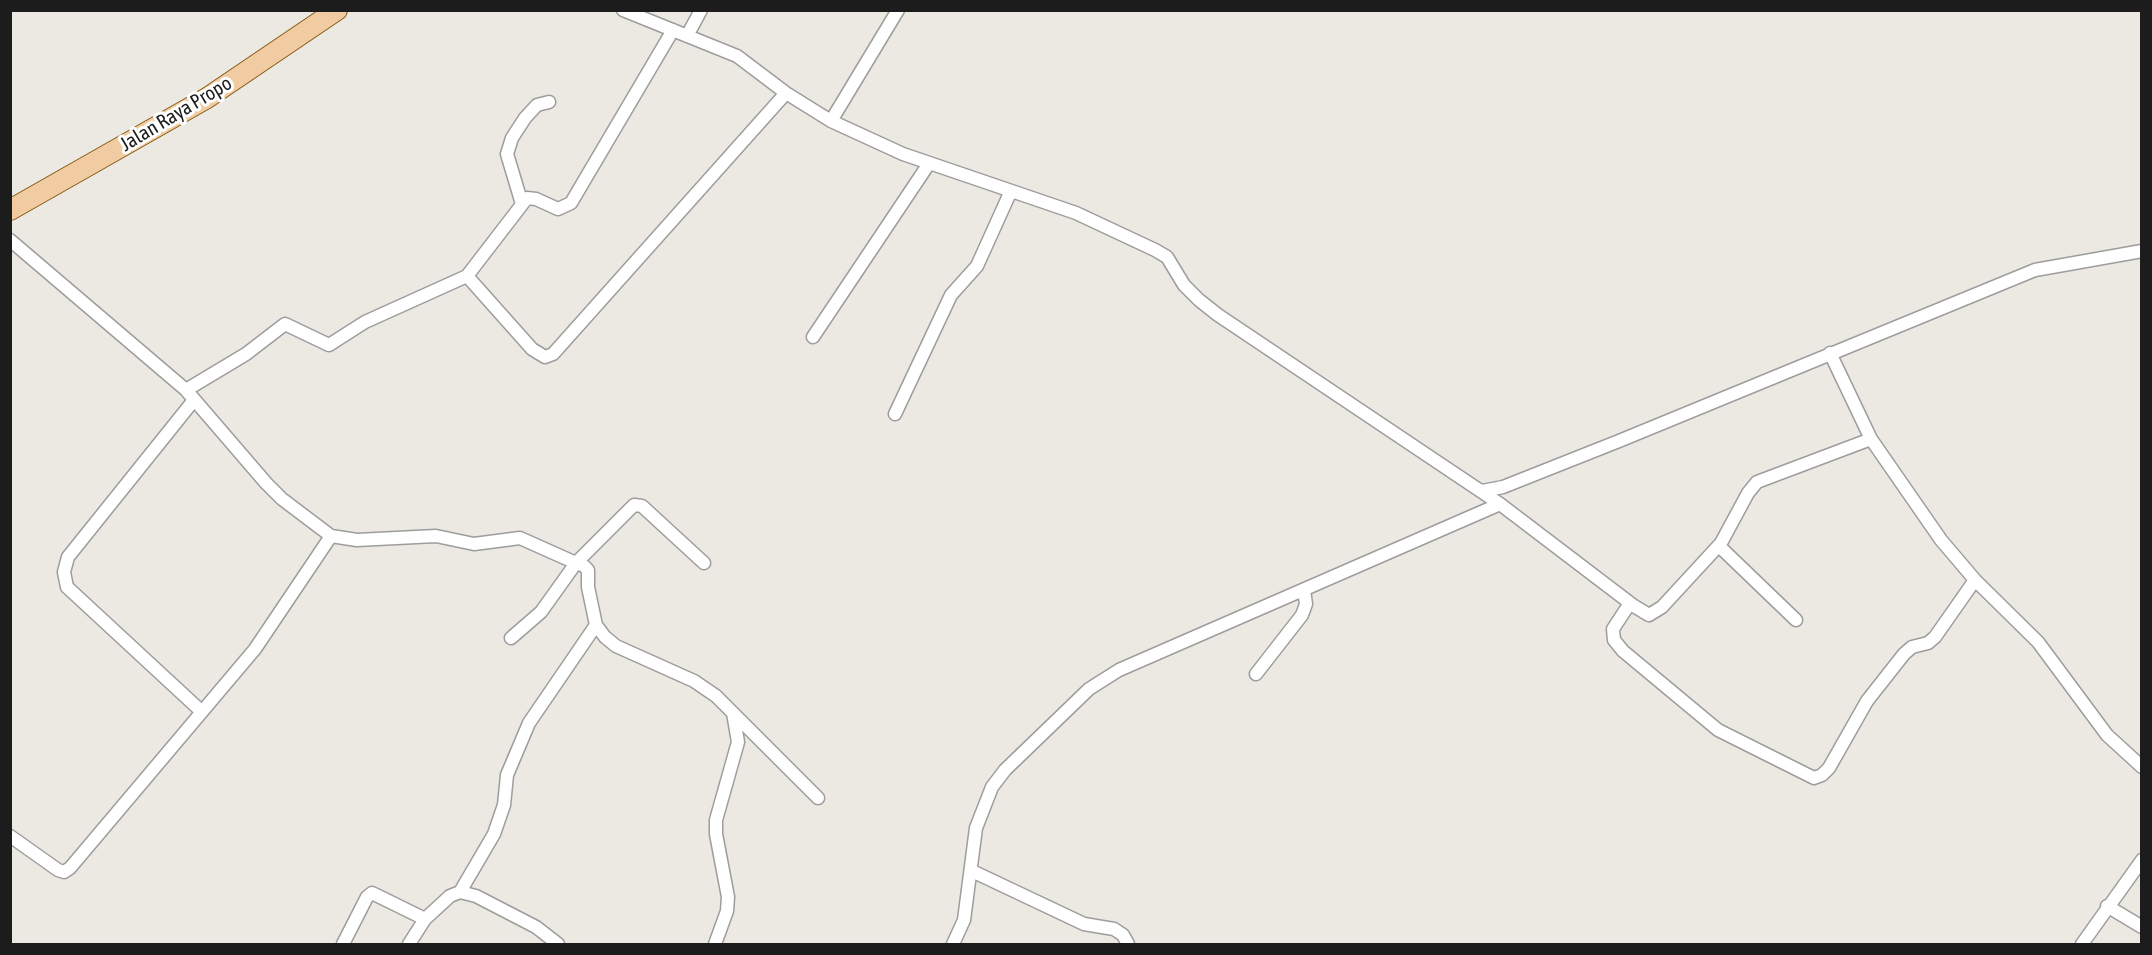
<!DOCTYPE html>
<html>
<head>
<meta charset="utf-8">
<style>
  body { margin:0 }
  #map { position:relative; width:2152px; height:955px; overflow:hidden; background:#ece9e3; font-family:"Asap Condensed",sans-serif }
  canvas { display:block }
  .frame { position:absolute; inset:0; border:12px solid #1c1c1c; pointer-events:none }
</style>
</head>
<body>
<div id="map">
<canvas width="2152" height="955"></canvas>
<div class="frame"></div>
</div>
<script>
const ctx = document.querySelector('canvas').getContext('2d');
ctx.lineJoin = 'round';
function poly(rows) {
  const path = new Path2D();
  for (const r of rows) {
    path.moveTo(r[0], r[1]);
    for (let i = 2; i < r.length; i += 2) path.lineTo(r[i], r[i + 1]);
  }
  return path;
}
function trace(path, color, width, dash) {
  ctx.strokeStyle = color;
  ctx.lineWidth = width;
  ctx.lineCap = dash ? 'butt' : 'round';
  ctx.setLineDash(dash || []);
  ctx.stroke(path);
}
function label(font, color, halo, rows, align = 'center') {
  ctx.font = font + ' "Asap Condensed",sans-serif';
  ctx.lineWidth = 6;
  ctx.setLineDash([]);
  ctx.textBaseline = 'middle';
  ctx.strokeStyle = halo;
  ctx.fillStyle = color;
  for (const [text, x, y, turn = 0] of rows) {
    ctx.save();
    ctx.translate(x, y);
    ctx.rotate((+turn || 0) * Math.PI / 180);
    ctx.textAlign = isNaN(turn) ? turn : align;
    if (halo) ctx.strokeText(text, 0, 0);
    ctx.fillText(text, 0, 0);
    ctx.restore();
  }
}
const street = poly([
  [623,10,737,56,786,93,831,121,903,154,1076,213,1155,250,1167,257,1184,285,1199,300,1218,315,1500,504,1634,606,1649,615,1662,607,1721,543,1748,493,1757,482,1871,439,1941,540,1975,580,2038,642,2107,735,2142,767],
  [687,36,701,10],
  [831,121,898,10],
  [522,204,507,154,512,138,525,118,537,105,549,102],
  [10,240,186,390,266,483,282,499,331,536,357,540,436,536,474,544,520,538,576,563,634,505,642,506,704,563],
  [467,276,532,349,545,357,553,354,786,93],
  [813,337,928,165],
  [1830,353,1871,439],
  [186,390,246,354,285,324,329,345,365,322,467,276,527,198,536,199,558,209,571,203,673,30],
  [194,400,68,557,64,572,67,587,201,711],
  [895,414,951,295,977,266,1010,193],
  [1482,491,1503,487,1619,441,2035,270,2142,251],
  [1719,546,1796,620],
  [1630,603,1613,629,1614,640,1623,651,1718,730,1814,778,1822,775,1829,768,1867,701,1904,654,1912,647,1928,643,1935,637,1975,580],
  [511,638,541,612,576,563,584,566,588,570,588,587,596,625,605,637,616,646,694,681,716,696,818,798],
  [1256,674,1302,615,1306,604,1304,590],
  [10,836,58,870,64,872,70,868,255,649,331,536],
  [972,871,1084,924,1114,929,1123,935,1128,944],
  [460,892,494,834,504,805,507,775,529,723,596,625],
  [2107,906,2142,927],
  [343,944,367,897,372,893,425,919],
  [409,944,425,919,450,896,460,892,476,896,536,927,558,944],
  [715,944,727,911,728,897,716,834,716,820,738,742,733,713],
  [953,944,964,920,976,828,992,787,1005,770,1089,689,1119,670,1500,504],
  [2082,944,2142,860]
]);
const primary = poly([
  [10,210,207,98,337,10]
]);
trace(street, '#9d9d9d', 15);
trace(primary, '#85590f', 22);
trace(street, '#fff', 12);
trace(primary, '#f1cca3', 20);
label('20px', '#1c1c1c', '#fff', [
  ["Jalan Raya Propo",176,114,-31]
]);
</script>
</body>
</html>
